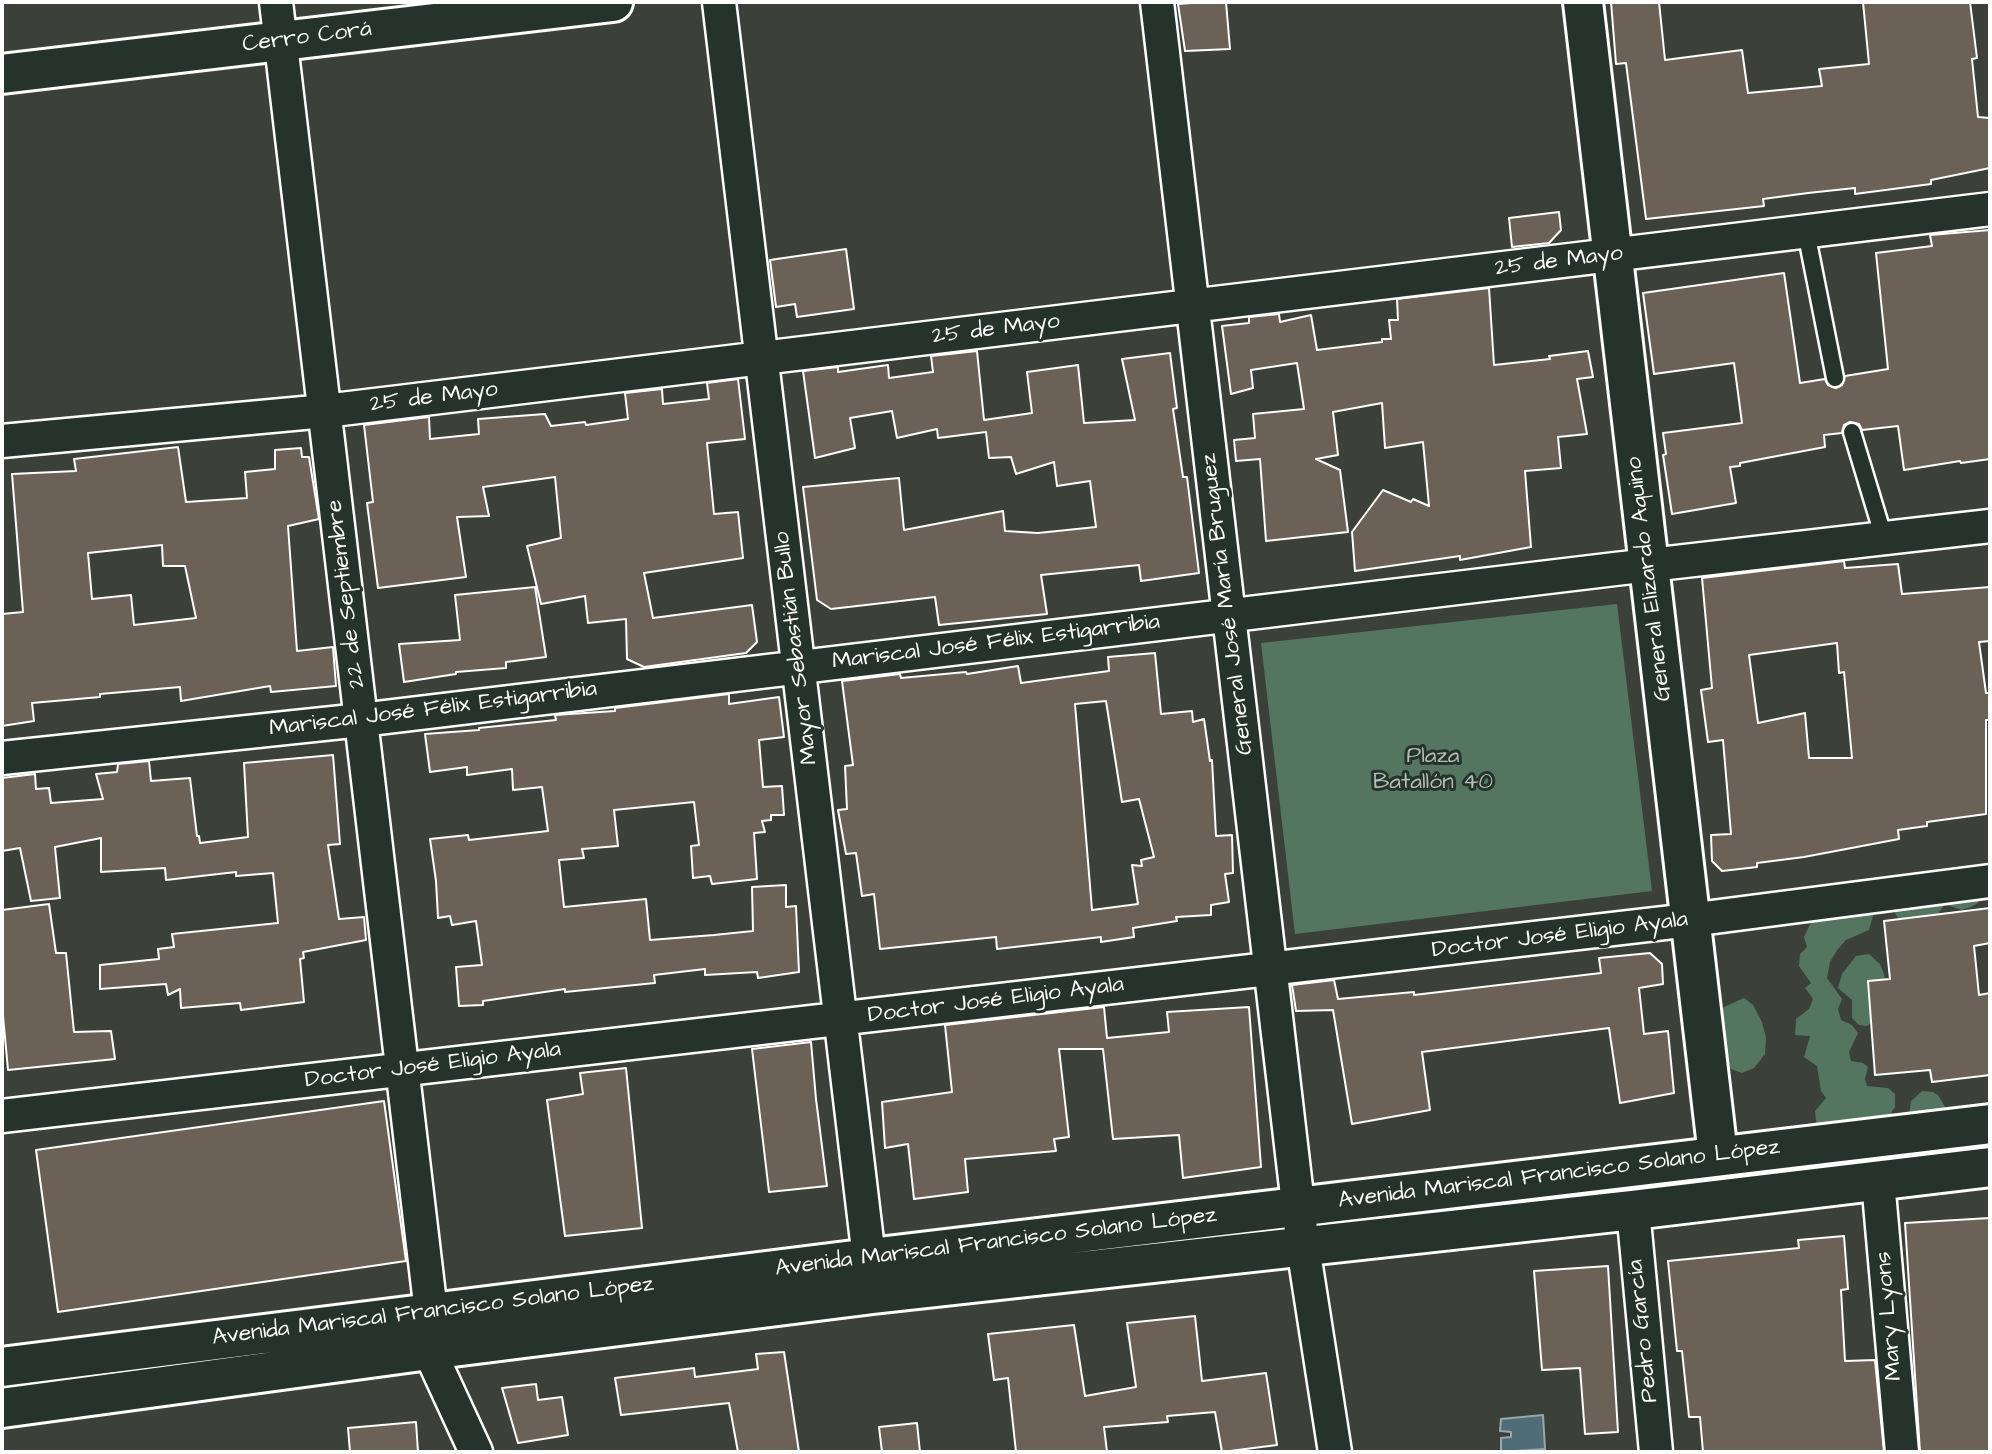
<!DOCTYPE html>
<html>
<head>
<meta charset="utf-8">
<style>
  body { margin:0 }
  #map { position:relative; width:1992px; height:1454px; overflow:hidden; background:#3b4139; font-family:"Architects Daughter",sans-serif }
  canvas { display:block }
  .frame { position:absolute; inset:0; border:4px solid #fff; pointer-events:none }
</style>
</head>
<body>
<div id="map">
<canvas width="1992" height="1454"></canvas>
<div class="frame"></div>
</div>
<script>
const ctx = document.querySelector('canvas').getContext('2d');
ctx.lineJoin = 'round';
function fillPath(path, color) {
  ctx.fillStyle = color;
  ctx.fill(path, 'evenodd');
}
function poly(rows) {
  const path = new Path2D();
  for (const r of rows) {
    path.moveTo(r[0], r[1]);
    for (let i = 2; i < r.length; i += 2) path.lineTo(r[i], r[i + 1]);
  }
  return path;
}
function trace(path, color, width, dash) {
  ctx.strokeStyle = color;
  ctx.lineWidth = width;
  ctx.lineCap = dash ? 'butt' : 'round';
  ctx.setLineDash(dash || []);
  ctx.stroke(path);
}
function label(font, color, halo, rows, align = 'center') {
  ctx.font = font + ' "Architects Daughter",sans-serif';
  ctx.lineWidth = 6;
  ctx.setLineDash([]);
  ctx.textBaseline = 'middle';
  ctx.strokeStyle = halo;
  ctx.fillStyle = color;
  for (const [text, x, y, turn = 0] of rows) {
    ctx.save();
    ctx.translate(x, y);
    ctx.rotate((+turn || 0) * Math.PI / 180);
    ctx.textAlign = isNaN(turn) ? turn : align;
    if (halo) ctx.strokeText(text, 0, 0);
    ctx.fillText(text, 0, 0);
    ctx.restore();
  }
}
fillPath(poly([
  [1617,604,1652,891,1295,934,1261,643],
  [1979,888,1978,903,1971,907,1961,910,1945,904,1932,922,1912,939,1893,910,1892,901],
  [1875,909,1869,930,1846,940,1837,950,1830,962,1827,978,1842,999,1838,1009,1841,1020,1852,1025,1858,1033,1849,1052,1851,1061,1863,1063,1868,1067,1865,1079,1867,1086,1888,1088,1895,1094,1895,1107,1892,1111,1889,1130,1818,1138,1815,1111,1826,1098,1821,1091,1817,1066,1804,1057,1810,1036,1795,1035,1796,1019,1809,1009,1813,999,1805,988,1811,983,1799,966,1800,954,1807,947,1804,937,1814,916],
  [1869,954,1880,964,1884,974,1888,1010,1867,1026,1859,1025,1852,1018,1852,1000,1838,988,1842,974,1856,956],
  [1744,998,1753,1005,1762,1022,1766,1038,1765,1054,1754,1068,1742,1073,1717,1064,1715,1022,1724,1007],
  [1922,1091,1933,1092,1938,1095,1948,1112,1908,1123,1911,1101]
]), '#547660');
const water = poly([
  [1543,1415,1545,1449,1501,1452,1501,1438,1511,1437,1511,1432,1500,1431,1501,1419,1543,1415]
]);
fillPath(water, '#506c76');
trace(water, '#96a7ad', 2);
const building = poly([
  [1204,2,1226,2,1230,49,1185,51,1178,4,1204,2],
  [1611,2,1659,2,1665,60,1742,50,1748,93,1822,86,1819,69,1869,64,1863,2,1970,2,1977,58,1972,59,1978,117,1990,118,1990,168,1931,180,1931,184,1855,194,1855,188,1808,193,1763,199,1764,206,1646,219,1626,63,1616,64,1611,2],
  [1559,212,1561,230,1549,243,1512,247,1509,218,1559,212],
  [1990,230,1990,459,1961,463,1960,461,1904,470,1898,426,1862,430,1859,424,1850,422,1844,425,1842,433,1824,435,1825,447,1740,463,1740,466,1730,467,1736,503,1672,514,1663,455,1666,454,1663,433,1742,423,1734,363,1654,374,1643,293,1784,273,1800,383,1825,379,1828,385,1836,388,1842,385,1845,376,1888,369,1876,253,1932,246,1930,235,1990,230],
  [846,249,854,309,797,317,795,304,776,307,770,260,846,249],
  [1489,288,1494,365,1550,359,1549,356,1588,351,1593,377,1577,379,1587,434,1558,437,1561,468,1525,471,1531,547,1460,560,1460,556,1355,571,1352,532,1383,490,1411,502,1413,499,1429,506,1423,442,1385,448,1382,403,1333,412,1338,455,1316,459,1340,470,1348,532,1266,541,1260,459,1236,461,1234,440,1255,438,1253,414,1304,409,1297,363,1251,370,1253,388,1231,394,1222,326,1249,323,1249,317,1279,314,1280,322,1311,315,1317,350,1382,342,1382,339,1391,339,1389,320,1398,320,1397,299,1489,288],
  [977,351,984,420,1032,413,1027,372,1078,365,1084,423,1135,420,1122,359,1170,353,1177,408,1173,409,1183,477,1187,477,1199,573,1141,581,1139,565,1041,575,1047,614,939,625,935,597,831,609,817,600,803,487,899,478,904,530,1003,511,1005,531,1038,533,1096,527,1090,481,1057,486,1054,462,1016,474,1011,457,989,458,986,432,938,438,937,429,897,438,892,411,850,418,855,448,815,458,803,371,838,367,838,372,888,365,889,378,933,372,931,356,977,351],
  [738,379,745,439,707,443,714,514,738,512,743,558,644,573,653,618,752,605,757,642,746,653,644,667,627,659,626,619,588,623,585,596,541,604,527,546,561,538,555,477,483,487,489,516,457,517,466,577,378,588,367,503,373,502,364,425,429,417,430,439,479,434,478,419,545,414,551,426,585,422,586,425,628,419,625,393,662,389,663,404,709,399,707,383,738,379],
  [178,447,186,502,247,498,245,472,275,469,275,450,301,448,302,457,309,457,319,519,288,526,297,651,333,647,336,686,271,692,270,686,181,701,180,687,100,694,100,697,32,703,34,721,2,726,2,614,23,612,12,474,76,471,74,459,178,447],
  [162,545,163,566,185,566,196,618,134,625,131,595,92,599,88,553,162,545],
  [1844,561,1845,568,1898,564,1902,594,1990,587,1990,641,1979,642,1986,693,1990,693,1990,720,1986,720,1986,814,1927,822,1927,826,1898,830,1899,839,1804,857,1757,863,1757,867,1722,871,1712,861,1711,835,1731,834,1723,740,1708,742,1701,690,1712,688,1702,578,1844,561],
  [1837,643,1839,673,1844,672,1852,758,1809,758,1805,713,1758,723,1749,655,1837,643],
  [535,587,546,657,506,662,506,668,456,672,456,674,404,682,399,644,460,640,455,595,535,587],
  [1155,653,1161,714,1192,711,1193,722,1204,719,1210,761,1212,760,1216,836,1232,835,1233,873,1225,874,1229,902,1211,905,1211,915,1176,917,1177,921,1133,928,1134,937,1101,942,1101,937,997,949,996,937,880,949,874,894,862,896,856,853,846,854,838,810,847,809,845,766,853,765,842,681,900,674,901,678,966,672,967,674,1018,666,1021,683,1109,671,1108,657,1155,653],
  [1106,701,1122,802,1139,799,1154,857,1141,860,1142,866,1132,865,1138,904,1092,910,1075,704,1106,701],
  [729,694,729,704,779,697,784,737,759,740,763,787,782,786,784,815,771,815,771,820,762,821,765,832,754,833,757,879,712,884,710,876,693,878,691,846,699,845,694,802,614,810,618,846,582,849,584,858,559,860,564,907,646,899,650,940,714,935,753,931,752,887,786,885,786,907,796,906,799,972,758,978,757,972,705,975,705,969,654,975,655,983,565,992,565,989,483,1001,483,1005,459,1006,456,967,482,965,476,921,452,925,450,916,438,918,436,881,430,839,468,835,469,840,548,831,542,787,513,790,512,769,467,775,467,767,430,772,425,734,479,730,479,728,556,720,555,715,615,711,615,708,729,694],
  [333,755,340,844,328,845,339,919,364,917,366,940,303,952,304,958,300,959,304,1002,241,1010,240,1003,181,1008,180,989,168,995,166,984,100,989,100,965,159,959,158,949,174,947,172,934,278,923,273,873,236,876,236,872,166,880,165,868,101,872,101,838,55,847,60,898,31,901,20,848,2,851,2,778,35,774,36,789,49,788,51,803,103,799,96,774,117,772,118,764,149,761,151,781,190,778,197,836,199,836,200,843,248,837,244,763,333,755],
  [49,904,56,953,66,953,74,1032,111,1031,115,1059,8,1070,2,1005,2,910,49,904],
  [1990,908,1990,943,1974,946,1979,995,1990,993,1990,1075,1932,1082,1930,1070,1875,1075,1868,981,1890,979,1884,921,1990,908],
  [1650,953,1662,964,1663,984,1639,988,1644,1034,1668,1031,1674,1093,1620,1103,1609,1028,1422,1052,1430,1110,1352,1124,1333,1010,1296,1011,1292,985,1334,980,1338,999,1414,992,1414,995,1601,973,1599,958,1650,953],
  [1104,1007,1107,1038,1169,1032,1167,1012,1249,1007,1261,1167,1183,1178,1179,1135,1113,1139,1103,1049,1059,1049,1069,1137,1054,1139,1056,1151,965,1159,968,1192,914,1199,908,1144,885,1148,882,1102,952,1092,945,1025,1104,1007],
  [811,1042,816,1099,827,1186,769,1192,752,1049,811,1042],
  [626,1068,642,1228,565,1236,547,1100,583,1094,580,1073,626,1068],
  [384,1101,406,1261,58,1312,36,1150,384,1101],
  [1990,1218,1990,1452,1920,1452,1905,1223,1990,1218],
  [1844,1236,1848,1289,1841,1290,1845,1361,1875,1360,1884,1452,1703,1452,1700,1417,1689,1417,1682,1351,1677,1351,1668,1261,1799,1248,1798,1240,1844,1236],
  [1608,1266,1618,1432,1585,1434,1580,1368,1542,1370,1534,1271,1608,1266],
  [1195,1316,1202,1381,1266,1373,1277,1445,1222,1452,1215,1412,1167,1416,1168,1422,1104,1427,1107,1452,1016,1452,1008,1378,994,1380,988,1334,1074,1325,1085,1396,1136,1387,1127,1323,1195,1316],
  [784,1352,799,1452,738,1452,729,1403,621,1415,615,1378,694,1368,695,1377,758,1369,756,1354,784,1352],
  [536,1384,538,1400,562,1397,568,1435,518,1443,502,1388,536,1384],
  [416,1422,418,1452,350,1452,348,1428,416,1422],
  [917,1423,920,1452,882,1452,879,1427,917,1423]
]);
fillPath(building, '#6c6156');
trace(building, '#fff', 2);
const lane = poly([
  [1806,232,1835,378],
  [1852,432,1884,538]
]);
const street = poly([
  [276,2,431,1312],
  [719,2,872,1283],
  [1157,2,1303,1247,1335,1452],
  [2,441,325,411,1990,209],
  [2,758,361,720,1615,569,1990,526],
  [2,1116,1690,920,1990,881],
  [1878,1181,1902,1452],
  [1633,1210,1656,1452],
  [429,1350,476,1452]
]);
const secondary = poly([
  [1583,2,1718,1155],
  [2,74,613,2]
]);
const highway = poly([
  [2,1367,870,1258,1990,1124],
  [2,1408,429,1350,873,1294,1633,1210,1990,1167]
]);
trace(lane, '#fff', 21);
trace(street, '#fff', 37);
trace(secondary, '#fff', 44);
trace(highway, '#fff', 44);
trace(lane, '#26332d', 16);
trace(street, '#26332d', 32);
trace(secondary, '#26332d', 38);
trace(highway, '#26332d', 38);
label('23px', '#fff', '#26332d', [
  ["Cerro Corá",307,38,-7],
  ["25 de Mayo",1559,262,-7],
  ["25 de Mayo",996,330,-7],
  ["25 de Mayo",434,398,-7],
  ["General Elizardo Aquino",1650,579,-97],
  ["22 de Septiembre",347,594,-97],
  ["General José María Bruguez",1228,604,-97],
  ["Mariscal José Félix Estigarribia",996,643,-7],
  ["Mayor Sebastián Bullo",797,648,-97],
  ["Mariscal José Félix Estigarribia",433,710,-7],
  ["Doctor José Eligio Ayala",1560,936,-7],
  ["Doctor José Eligio Ayala",996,1001,-7],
  ["Doctor José Eligio Ayala",433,1066,-7],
  ["Avenida Mariscal Francisco Solano López",1559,1175,-7],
  ["Avenida Mariscal Francisco Solano López",996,1243,-7],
  ["Avenida Mariscal Francisco Solano López",433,1312,-7],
  ["Mary Lyons",1890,1316,-95],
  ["Pedro García",1644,1331,-96]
]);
label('23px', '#b2c1b7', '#26332d', [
  ["Plaza",1433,757],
  ["Batallón 40",1433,783]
]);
</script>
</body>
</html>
